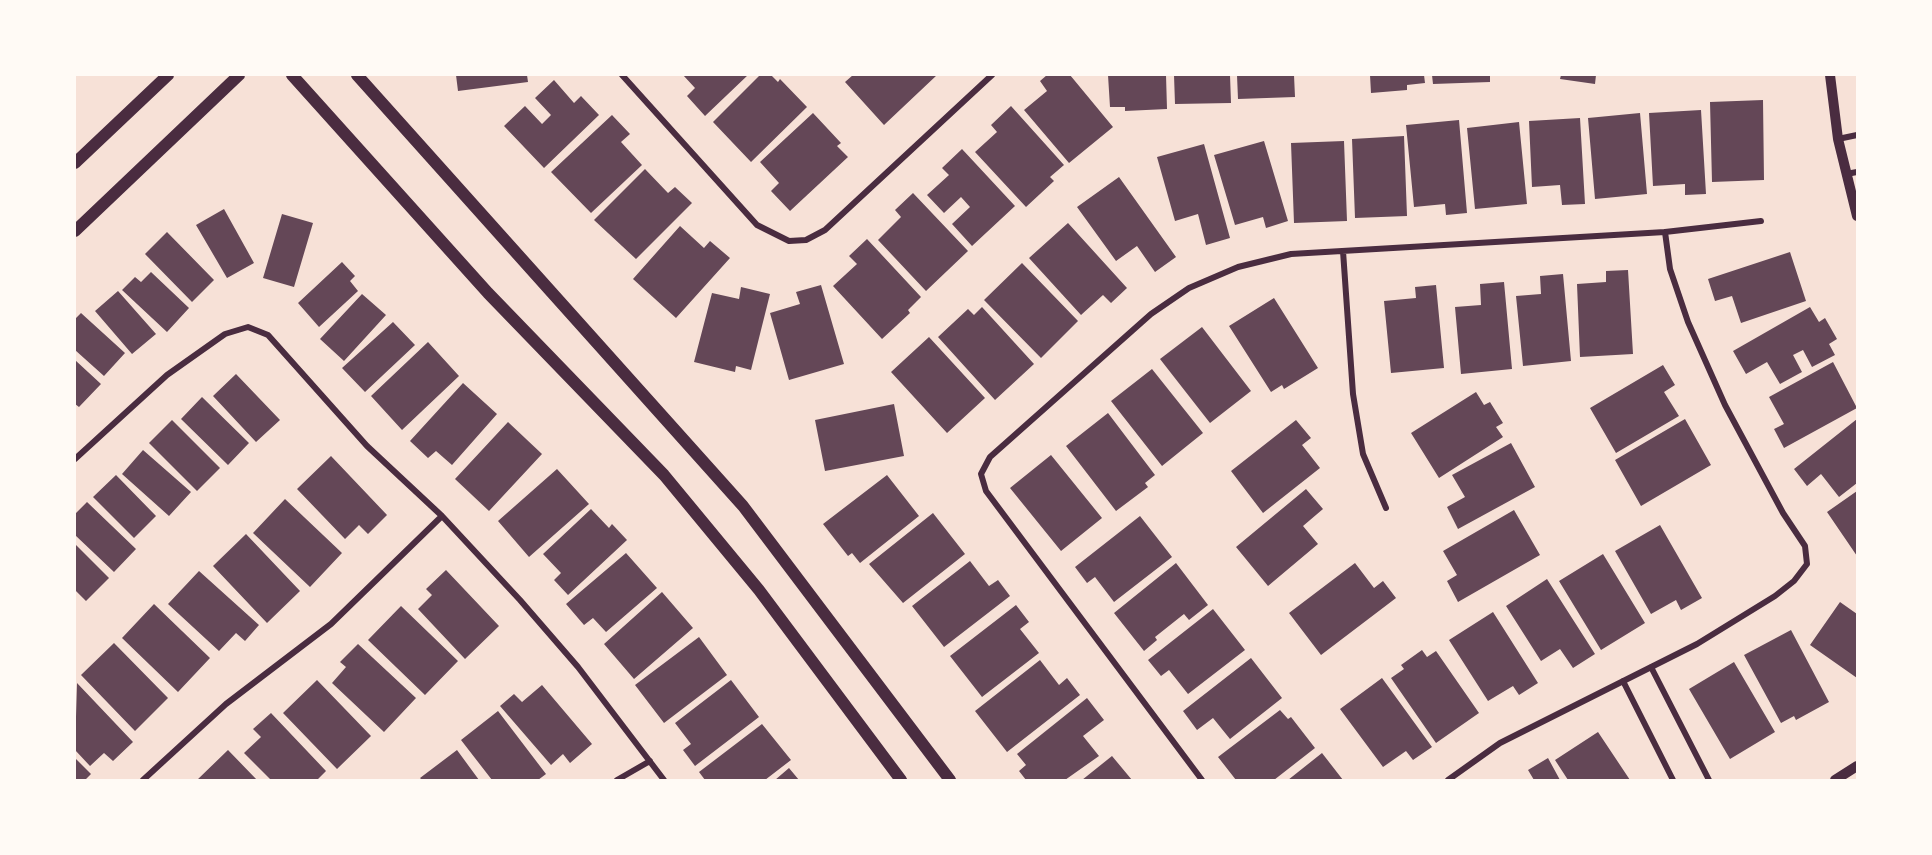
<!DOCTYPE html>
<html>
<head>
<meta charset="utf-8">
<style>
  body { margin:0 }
  #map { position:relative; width:1932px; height:855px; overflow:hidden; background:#f7e1d7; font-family:"Noto Sans",sans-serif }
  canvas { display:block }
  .frame { position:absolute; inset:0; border:76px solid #fffaf5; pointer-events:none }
</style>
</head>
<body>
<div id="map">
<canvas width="1932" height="855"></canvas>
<div class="frame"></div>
</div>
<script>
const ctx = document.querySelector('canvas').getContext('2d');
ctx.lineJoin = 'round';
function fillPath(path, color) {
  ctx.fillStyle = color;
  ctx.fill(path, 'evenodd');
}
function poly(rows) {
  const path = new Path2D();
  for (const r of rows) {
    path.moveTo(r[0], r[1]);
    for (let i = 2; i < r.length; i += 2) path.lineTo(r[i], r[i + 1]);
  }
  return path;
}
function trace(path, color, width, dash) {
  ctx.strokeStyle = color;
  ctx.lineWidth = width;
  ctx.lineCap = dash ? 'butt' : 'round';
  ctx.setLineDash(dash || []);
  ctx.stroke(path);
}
fillPath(poly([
  [456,75,527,75,528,82,458,91],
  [683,75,748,75,705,116,687,96,695,88],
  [760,75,771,75,778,82,780,79,807,107,751,162,713,122],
  [853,75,937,75,884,125,845,82],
  [1047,75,1070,75,1113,127,1069,163,1024,110,1047,91,1040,81],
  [1108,75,1166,75,1167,109,1125,111,1125,107,1110,107],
  [1174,75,1230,75,1231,103,1175,104],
  [1237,75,1294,75,1295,97,1238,99],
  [1370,75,1424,75,1425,83,1407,85,1407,90,1371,93],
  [1432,75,1490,75,1490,82,1433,84],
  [1561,75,1596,75,1595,84,1560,79],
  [554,80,574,103,581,96,599,115,544,168,504,126,525,106,542,124,551,115,535,98],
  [1763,100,1764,180,1712,182,1710,102],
  [1011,106,1064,165,1050,177,1054,181,1026,207,975,152,997,132,991,125],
  [1701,110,1706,194,1685,195,1685,184,1653,186,1649,113],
  [813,113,841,143,837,146,848,157,790,211,771,191,779,183,760,162],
  [1640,113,1647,194,1595,199,1588,118],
  [612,115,630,134,621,142,642,165,591,213,551,172],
  [1580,118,1585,204,1562,205,1560,185,1532,187,1529,121],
  [1459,120,1467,213,1446,215,1445,204,1414,207,1406,125],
  [1519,122,1527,204,1475,209,1467,128],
  [1404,136,1407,216,1355,218,1352,139],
  [1264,141,1288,221,1266,228,1263,217,1235,225,1214,155],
  [1344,141,1347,221,1294,223,1291,143],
  [1204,144,1230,238,1206,245,1198,214,1175,221,1157,157],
  [962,149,1015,206,972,246,952,224,970,207,961,197,944,213,927,195,949,175,942,168],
  [645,169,668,193,675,187,692,203,636,259,594,220],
  [1119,177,1176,257,1155,272,1137,246,1116,261,1077,207],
  [913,193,968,251,926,291,878,240,901,217,895,210],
  [224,209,254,263,227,278,196,225],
  [282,214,313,223,294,287,263,278],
  [1068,223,1127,288,1111,303,1103,295,1081,315,1029,258],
  [680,226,704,248,710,241,730,258,676,318,633,279],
  [167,232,214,280,192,302,145,254],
  [867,239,921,297,908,310,910,313,882,339,833,286,857,264,849,256],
  [1790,252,1806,301,1741,323,1732,296,1715,301,1708,279],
  [342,262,355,276,350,281,358,291,319,327,298,303],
  [1022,263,1078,321,1041,358,984,300],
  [1628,270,1633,354,1580,357,1577,284,1606,282,1606,271],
  [151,272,189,308,167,332,122,290,135,277,141,282],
  [1563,274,1571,361,1523,366,1516,296,1541,294,1540,276],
  [1504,282,1512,369,1461,374,1455,307,1481,305,1480,284],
  [821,285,844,364,789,380,770,313,800,304,796,292],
  [1436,285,1444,368,1391,373,1384,301,1416,298,1415,287],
  [741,287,770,294,751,370,736,366,735,372,694,362,712,293,739,299],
  [118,291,156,334,132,354,95,311],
  [362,294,386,315,344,361,320,339],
  [1274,298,1318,368,1284,389,1282,385,1271,392,1229,326],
  [982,307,1034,364,995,400,938,337,968,309,974,315],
  [1810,307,1819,322,1825,318,1837,339,1829,344,1835,355,1812,367,1803,350,1793,355,1802,372,1780,384,1767,362,1746,374,1733,351],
  [81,313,125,353,104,376,75,350,75,319],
  [393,322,415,345,365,392,342,368],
  [1202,327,1251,391,1210,423,1160,359],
  [929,337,985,398,947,433,891,372],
  [428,342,459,376,402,430,371,396],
  [75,360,101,384,79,407,75,404],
  [1833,362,1857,408,1784,448,1774,429,1784,424,1769,397],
  [1663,365,1675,385,1664,392,1679,416,1616,453,1590,408],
  [1152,369,1203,433,1162,466,1111,401],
  [236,374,280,420,256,442,213,396],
  [463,383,497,414,452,465,436,451,428,458,410,441],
  [1476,392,1484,405,1490,402,1503,423,1496,427,1503,437,1439,478,1411,433],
  [202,397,249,443,228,465,181,419],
  [894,404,904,456,825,471,815,420],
  [1108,413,1155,475,1145,483,1148,487,1116,511,1066,446],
  [1685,419,1711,465,1641,506,1615,460],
  [1857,419,1857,483,1839,497,1821,474,1807,486,1794,469],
  [172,420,220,468,197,491,149,443],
  [1296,420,1311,438,1302,445,1320,468,1263,513,1231,471],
  [508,422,542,454,489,511,455,479],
  [1511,443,1535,487,1458,529,1447,507,1465,497,1452,475],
  [143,450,191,492,169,516,122,474],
  [1051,455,1102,518,1061,551,1010,488],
  [331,456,387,515,368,534,359,525,345,539,297,489],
  [557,469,589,504,529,557,498,521],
  [116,475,156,516,134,538,93,497],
  [887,475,919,516,860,563,852,553,848,556,823,524],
  [1306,489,1323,509,1303,526,1318,544,1268,586,1236,547],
  [1857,491,1857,556,1827,512],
  [285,499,342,553,310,587,253,533],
  [87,502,136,549,114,572,75,535,75,514],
  [591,509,609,528,612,524,627,540,568,595,554,580,561,573,543,554],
  [1514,510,1540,555,1458,602,1447,581,1457,575,1443,551],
  [933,513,965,554,903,603,869,564],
  [1140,516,1172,557,1114,602,1095,577,1087,583,1075,567],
  [1660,525,1702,598,1681,610,1676,600,1651,614,1615,551],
  [246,534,300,591,267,623,213,566],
  [75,544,109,578,86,601,75,590],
  [626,553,657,588,606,632,593,618,584,625,566,604],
  [1603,554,1645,623,1601,650,1559,581],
  [970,561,989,586,998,580,1010,596,944,647,912,606],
  [1176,563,1208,605,1189,620,1184,614,1155,637,1157,640,1144,651,1114,613],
  [1355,563,1374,588,1383,581,1396,598,1321,655,1289,613],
  [446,570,499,626,465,659,418,609,432,595,426,589],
  [199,571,259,625,245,641,236,633,219,651,168,604],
  [1547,579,1595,654,1573,668,1560,649,1541,661,1506,606],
  [662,592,693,628,634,679,604,644],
  [1840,602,1857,614,1857,678,1810,645],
  [154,604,210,658,178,692,122,638],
  [1016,605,1029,622,1020,629,1039,653,982,697,950,656],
  [401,606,458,661,425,695,368,640],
  [1213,609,1245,650,1188,694,1169,670,1161,676,1148,660],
  [1493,612,1538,683,1519,695,1513,686,1488,701,1449,640],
  [1791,630,1829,702,1796,720,1794,716,1781,723,1744,655],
  [699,637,727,675,664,723,635,685],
  [114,643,168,698,135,731,81,675],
  [358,644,416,698,384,732,332,683,346,667,340,662],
  [1422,650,1427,657,1436,651,1479,713,1436,743,1391,678,1404,669,1401,665],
  [1251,658,1282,698,1230,739,1213,718,1197,730,1183,711],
  [1040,660,1059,685,1067,678,1080,695,1007,752,975,711],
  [1734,662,1775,732,1730,759,1689,689],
  [1382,678,1432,747,1413,760,1406,751,1383,767,1340,709],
  [317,680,371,736,337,769,283,713],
  [731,680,759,717,695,766,683,750,691,744,675,723],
  [77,683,133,742,113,761,104,753,90,766,75,750],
  [542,685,592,744,570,763,563,754,551,765,500,706,514,694,522,702],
  [1087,698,1104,720,1083,736,1099,756,1065,780,1026,780,1019,771,1026,765,1017,754],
  [1280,710,1288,719,1291,717,1315,748,1274,780,1236,780,1218,757],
  [498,711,546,774,538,780,492,780,461,740],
  [271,713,326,771,317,780,271,780,244,753,261,737,253,729],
  [762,724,791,760,765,780,705,780,699,772],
  [1598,732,1630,780,1568,780,1555,760],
  [228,750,257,780,197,780],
  [457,750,479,780,422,780,420,778],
  [1322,753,1343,780,1288,780],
  [1112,756,1132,780,1082,780],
  [75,758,91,774,85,780,75,780],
  [1548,758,1560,780,1534,780,1528,770],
  [789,768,799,780,775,780]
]), '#644757');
trace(poly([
  [622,75,757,225,789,241,806,240,825,230,992,75],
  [1838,139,1857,135],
  [1846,174,1857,172],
  [1343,251,1353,394,1363,454,1386,508],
  [75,459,167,375,225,334,248,327,268,335,367,446,442,516,520,600,578,667,664,780],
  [1651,667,1709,780],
  [1623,681,1673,780],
  [143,780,226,704,331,624,442,516],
  [617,780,650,761],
  [1202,780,986,491,981,474,990,457,1151,314,1189,288,1238,267,1291,254,1665,232,1761,221],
  [1448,780,1500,743,1697,644,1775,596,1794,581,1807,564,1805,546,1783,513,1725,405,1688,322,1670,269,1665,232]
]), '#4a2c40', 6);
trace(poly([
  [1830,75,1838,139,1857,216],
  [1835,780,1857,766]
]), '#4a2c40', 10);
trace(poly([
  [292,75,488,293,664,475,759,590,901,780],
  [357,75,743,506,950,780],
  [75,163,168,75],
  [75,231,239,75]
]), '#4a2c40', 12);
</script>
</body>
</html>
